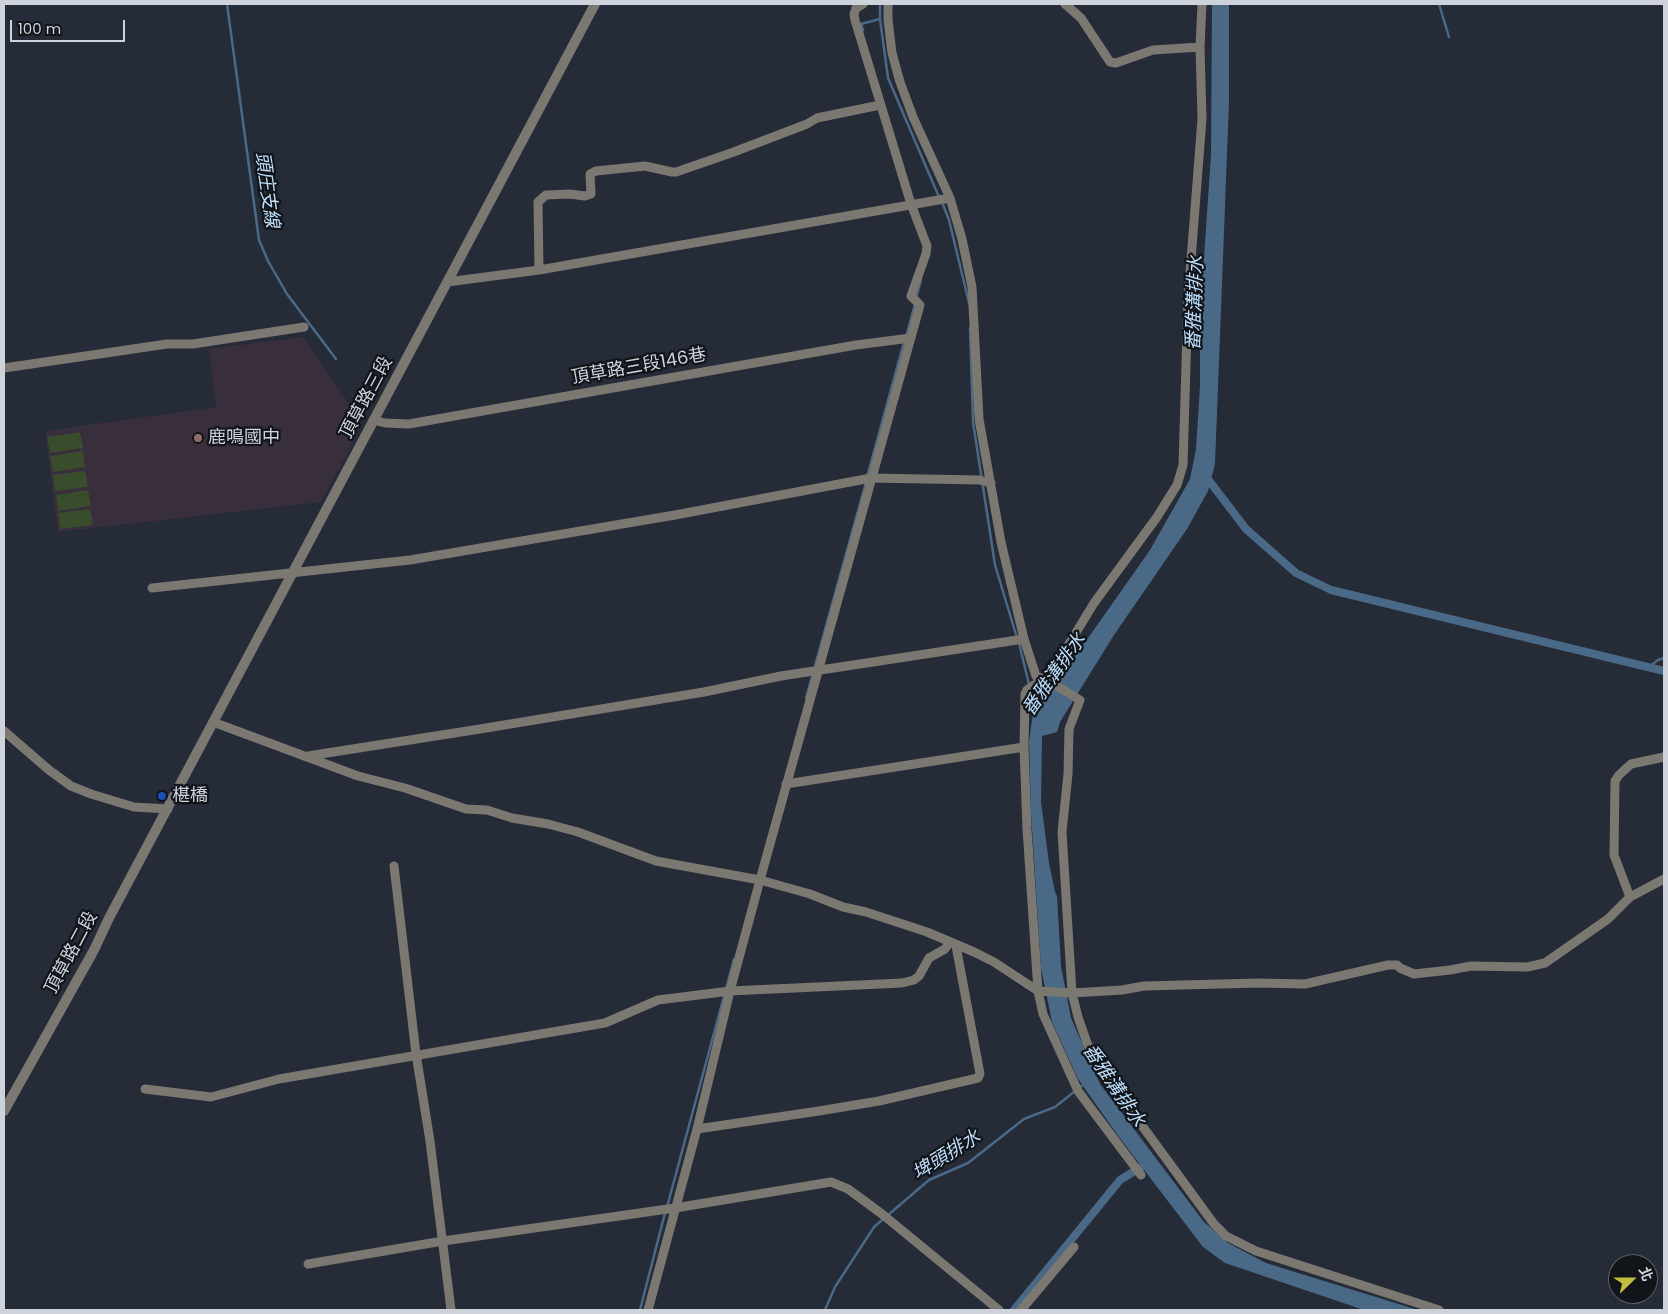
<!DOCTYPE html>
<html>
<head>
<meta charset="utf-8">
<style>
  body { margin:0 }
  #map { position:relative; width:1668px; height:1314px; overflow:hidden; background:#252b37; font-family:Poppins,"Noto Sans TC",sans-serif }
  canvas { display:block }
  .frame { position:absolute; inset:0; border:5px solid #ced2da; pointer-events:none }
  .north { position:absolute; left:1608px; top:1254px; width:50px; height:50px; box-sizing:border-box; background:#111419; border:1px solid #5d6066; border-radius:50%; rotate:68deg; font-size:14px; font-weight:700; line-height:20px; text-align:center; color:#ced2da }
  .north::after { content:''; display:block; margin:auto; width:18px; height:22px; background:#c2bd3f; clip-path:polygon(50% 0,100% 100%,50% 72%,0 100%) }
  .scale { position:absolute; left:10px; top:20px; width:115px; height:22px; box-sizing:border-box; border:2px solid #ced2da; border-top:0; padding-left:6px; font-size:15px; line-height:18px; white-space:nowrap; color:#ced2da; -webkit-text-stroke:4px #111419; paint-order:stroke }
</style>
</head>
<body>
<div id="map">
<canvas width="1668" height="1314"></canvas>
<div class="frame"></div>
<div class="north">北</div>
<div class="scale">100 m</div>
</div>
<script>
const ctx = document.querySelector('canvas').getContext('2d');
ctx.lineJoin = 'round';
function fillPath(path, color) {
  ctx.fillStyle = color;
  ctx.fill(path, 'evenodd');
}
function poly(rows) {
  const path = new Path2D();
  for (const r of rows) {
    path.moveTo(r[0], r[1]);
    for (let i = 2; i < r.length; i += 2) path.lineTo(r[i], r[i + 1]);
  }
  return path;
}
function trace(path, color, width, dash) {
  ctx.strokeStyle = color;
  ctx.lineWidth = width;
  ctx.lineCap = dash ? 'butt' : 'round';
  ctx.setLineDash(dash || []);
  ctx.stroke(path);
}
function label(font, color, halo, rows, align = 'center') {
  ctx.font = font + ' Poppins,"Noto Sans TC",sans-serif';
  ctx.lineWidth = 4.5;
  ctx.setLineDash([]);
  ctx.textBaseline = 'middle';
  ctx.strokeStyle = halo;
  ctx.fillStyle = color;
  for (const [text, x, y, turn = 0] of rows) {
    ctx.save();
    ctx.translate(x, y);
    ctx.rotate((+turn || 0) * Math.PI / 180);
    ctx.textAlign = isNaN(turn) ? turn : align;
    if (halo) ctx.strokeText(text, 0, 0);
    ctx.fillText(text, 0, 0);
    ctx.restore();
  }
}
fillPath(poly([
  [303,337,350,405,352,445,321,502,58,532,45,431,216,407,209,349]
]), '#392e3c');
fillPath(poly([
  [80,432,83,448,50,453,47,437],
  [83,451,85,467,53,472,50,456],
  [85,471,88,487,55,491,53,475],
  [88,490,91,506,58,511,56,495],
  [90,509,93,525,60,529,58,513]
]), '#394c2b');
fillPath(poly([
  [1212,4,1229,4,1229,102,1215,464,1208,491,1187,529,1114,635,1060,722,1057,732,1042,736,1041,802,1049,863,1055,892,1057,896,1061,966,1071,1018,1100,1084,1204,1222,1228,1243,1266,1263,1418,1310,1364,1310,1225,1263,1203,1247,1119,1137,1078,1079,1052,1022,1041,968,1031,813,1029,741,1033,713,1067,668,1150,550,1190,479,1196,449,1200,385,1200,318,1211,154]
]), '#4a6986');
trace(poly([
  [227,4,259,240,268,261,287,294,336,359],
  [880,4,880,19,888,78,939,197],
  [1439,4,1449,37],
  [863,30,861,24,880,19],
  [942,202,949,220,969,303],
  [916,298,921,280],
  [970,328,973,422,995,565,1017,638],
  [906,337,915,304],
  [867,477,904,342],
  [1019,643,1034,705,1035,713],
  [1649,667,1658,660,1664,658],
  [806,698,866,482],
  [667,1207,734,959],
  [640,1310,665,1213],
  [825,1310,835,1287,874,1227,929,1180,968,1163,1024,1119,1055,1107,1084,1084]
]), '#4a6986', 2.5);
trace(poly([
  [1204,474,1246,529,1296,573,1331,590,1664,671],
  [1014,1310,1120,1180,1146,1164]
]), '#4a6986', 8);
trace(poly([
  [888,4,888,20,892,53,900,82,913,117,950,198,962,239,972,287,979,419,1001,542,1024,639,1036,676,1047,680,1080,700,1069,729,1068,774,1062,832,1072,993,1078,1017,1087,1043,1109,1083,1143,1127,1214,1224,1226,1236,1256,1251,1439,1310],
  [1065,4,1081,18,1110,62,1116,63,1153,50,1200,47],
  [539,270,538,202,546,195,570,194,585,196,591,194,590,174,596,171,645,166,672,172,676,172,731,153,807,124,817,118,880,105],
  [447,282,539,270,950,198],
  [4,368,167,344,193,344,304,327],
  [373,420,385,423,409,424,856,345,911,338],
  [152,588,410,560,675,515,871,478,979,480,991,483],
  [213,722,358,776,405,788,466,809,487,810,512,818,548,824,578,832,656,861,760,880,810,894,843,907,866,912,927,932,974,952,994,962,1038,991,1072,993,1122,990,1144,986,1258,983,1305,984,1388,965,1397,965,1400,968,1414,974,1450,970,1471,966,1527,967,1545,963,1608,919,1630,897,1664,879],
  [4,731,49,770,71,786,91,794,134,807,168,809],
  [308,756,480,729,704,692,781,676,1024,639],
  [786,784,1024,747],
  [394,866,416,1054,430,1141,451,1310],
  [1630,897,1614,855,1615,781,1619,775,1631,764,1664,757],
  [145,1089,211,1097,279,1079,605,1023,658,1000,730,991,902,983,914,980,919,976,929,958,945,949,950,942],
  [697,1129,819,1111,879,1101,978,1078,980,1074,956,946],
  [1141,1175,1078,1091,1043,1014,1038,991,1027,829,1024,747,1025,694,1027,690,1034,685,1047,680,1094,603,1157,517,1177,485,1183,465,1188,298,1202,119,1200,47,1202,4],
  [308,1264,443,1241,675,1208,831,1182,848,1189,882,1214,999,1310],
  [648,1310,697,1129,730,991,760,880,920,305,911,296,926,254,927,246,911,204,855,20,854,14,856,8,863,4],
  [1021,1310,1074,1247]
]), '#7b7771', 9);
trace(poly([
  [4,1111,94,950,109,918,595,4]
]), '#7b7771', 10);
for (const [x, y, r, color] of [
  [198,438,5,"#8d6e63"],
  [162,796,5,"#1a4fb4"]
]) {
  const dot = new Path2D();
  dot.arc(x, y, r, 0, 2 * Math.PI);
  ctx.fillStyle = color;
  ctx.fill(dot);
  trace(dot, '#111419', 2);
}
label('18px', '#ced2da', '#111419', [
  ["頂草路三段146巷",639,367,-10],
  ["頂草路三段",367,398,-62],
  ["頂草路二段",72,953,-62]
]);
label('18px', '#ced2da', '#111419', [
  ["鹿鳴國中",208,438],
  ["椹橋",172,796]
], 'left');
label('italic 19px', '#bcdcfa', '#111419', [
  ["頭庄支線",266,190,82],
  ["番雅溝排水",1196,303,-88],
  ["番雅溝排水",1055,675,-55],
  ["番雅溝排水",1113,1086,56],
  ["埤頭排水",947,1156,-32]
]);
</script>
</body>
</html>
